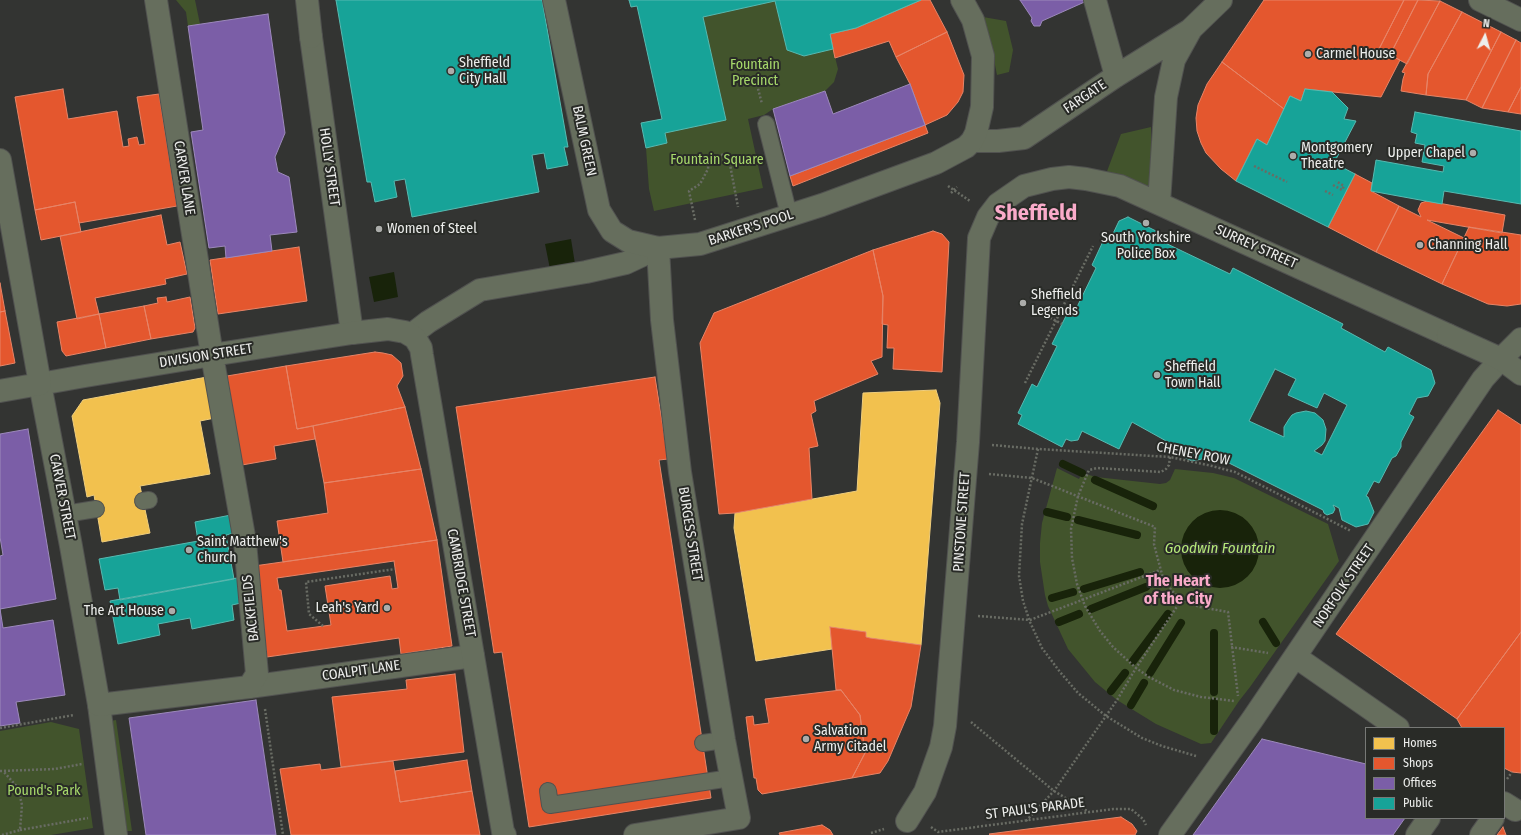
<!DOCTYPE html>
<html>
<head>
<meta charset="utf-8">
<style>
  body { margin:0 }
  #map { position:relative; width:1521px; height:835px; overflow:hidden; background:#333432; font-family:"Fira Sans Condensed",sans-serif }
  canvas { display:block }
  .legend { position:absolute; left:1365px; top:727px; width:140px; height:92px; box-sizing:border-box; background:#292b27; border:1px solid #777976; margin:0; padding:5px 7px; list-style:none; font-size:12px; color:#edeeec }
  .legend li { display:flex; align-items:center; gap:8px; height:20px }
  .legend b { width:20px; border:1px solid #777976 }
  .north { position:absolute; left:1465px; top:16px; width:40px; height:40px; -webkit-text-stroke:3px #292b27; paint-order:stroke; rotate:6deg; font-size:11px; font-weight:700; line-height:16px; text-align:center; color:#edeeec }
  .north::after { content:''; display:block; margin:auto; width:14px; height:18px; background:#edeeec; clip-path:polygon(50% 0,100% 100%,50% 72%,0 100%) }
</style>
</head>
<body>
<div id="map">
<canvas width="1521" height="835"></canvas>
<ul class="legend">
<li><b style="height:11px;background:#f2c14e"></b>Homes</li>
<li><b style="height:11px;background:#e4572e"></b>Shops</li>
<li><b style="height:11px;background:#7b5ea7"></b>Offices</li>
<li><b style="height:11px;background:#17a398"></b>Public</li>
</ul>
<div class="north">N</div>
</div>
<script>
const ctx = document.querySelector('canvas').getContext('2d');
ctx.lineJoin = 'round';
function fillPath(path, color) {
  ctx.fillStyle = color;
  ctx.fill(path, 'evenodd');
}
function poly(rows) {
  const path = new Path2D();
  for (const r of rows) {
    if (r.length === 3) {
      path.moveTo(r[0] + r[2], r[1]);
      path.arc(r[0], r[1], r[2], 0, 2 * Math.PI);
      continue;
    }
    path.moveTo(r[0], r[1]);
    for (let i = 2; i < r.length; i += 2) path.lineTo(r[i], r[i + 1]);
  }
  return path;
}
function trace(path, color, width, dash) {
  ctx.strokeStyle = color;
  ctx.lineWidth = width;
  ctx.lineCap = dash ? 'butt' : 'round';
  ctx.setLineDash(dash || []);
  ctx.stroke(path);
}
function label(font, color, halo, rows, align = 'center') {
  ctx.font = font + ' "Fira Sans Condensed",sans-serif';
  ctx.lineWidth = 4;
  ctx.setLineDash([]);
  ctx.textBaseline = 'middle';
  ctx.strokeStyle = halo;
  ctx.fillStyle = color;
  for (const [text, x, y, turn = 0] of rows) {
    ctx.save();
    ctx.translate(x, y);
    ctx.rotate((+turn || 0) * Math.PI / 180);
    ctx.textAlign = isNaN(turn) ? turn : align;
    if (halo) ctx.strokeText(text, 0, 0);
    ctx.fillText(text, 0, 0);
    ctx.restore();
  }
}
fillPath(poly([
  [176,0,195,0,200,24,188,26,186,12],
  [775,1,787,50,804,56,833,49,838,69,834,82,825,91,773,109,764,115,748,119,763,188,654,211,649,189,646,148,667,143,665,133,726,119,703,17],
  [983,17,1006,21,1013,50,1009,72,997,75,994,60],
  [1151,127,1151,191,1106,174,1121,134],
  [1057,468,1079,479,1082,473,1096,477,1160,484,1166,483,1170,480,1175,469,1213,473,1234,478,1328,524,1339,561,1250,687,1239,701,1211,743,1201,744,1156,724,1117,700,1095,682,1068,649,1048,606,1045,595,1040,562,1040,543,1042,523],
  [116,720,132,831,122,831,105,722],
  [51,722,79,729,93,828,51,835,0,835,0,731]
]), '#42542c');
fillPath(poly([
  [571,239,575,264,550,269,545,244],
  [394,272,398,297,374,302,369,277],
  [1220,549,39]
]), '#18230a');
const homes = poly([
  [207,377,215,418,200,421,210,474,140,486,150,533,102,542,94,495,87,497,72,416,83,400,207,377],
  [936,390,940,403,921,645,870,638,866,637,866,632,830,627,832,649,756,661,734,528,735,513,857,491,863,393,936,390]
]);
fillPath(homes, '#f2c14e');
trace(homes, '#f0ce7d', 1);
const shops = poly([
  [921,0,930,0,947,32,896,57,889,41,835,58,830,34,856,28,921,0],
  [1264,0,1404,0,1379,49,1400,60,1381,97,1305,89,1301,101,1290,96,1284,109,1222,62,1264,0],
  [1404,0,1418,0,1390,55,1379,49,1404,0],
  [1418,0,1440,1,1407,64,1390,55,1418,0],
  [1440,1,1462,12,1428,74,1426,95,1401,91,1403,79,1405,73,1402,72,1440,1],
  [1462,12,1501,32,1466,100,1426,95,1428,74,1462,12],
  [947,32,964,75,963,92,958,102,947,115,925,125,910,84,896,57,947,32],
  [1501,32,1516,40,1482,108,1466,100,1501,32],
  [1516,40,1521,43,1521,87,1508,112,1482,108,1516,40],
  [1222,62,1284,109,1267,145,1257,139,1236,181,1221,169,1206,153,1201,143,1197,131,1196,118,1198,105,1207,84,1222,62],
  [1521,87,1521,114,1508,112,1521,87],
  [63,89,68,119,117,111,123,147,129,146,128,139,137,137,139,145,145,144,137,97,159,94,177,206,79,223,75,202,35,210,15,97,63,89],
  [925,125,928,133,793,186,790,176,925,125],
  [1355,174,1372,183,1371,191,1399,206,1376,252,1328,227,1355,174],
  [1427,201,1505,215,1502,233,1427,220,1464,238,1442,284,1376,252,1399,206,1421,217,1418,210,1421,203,1427,201],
  [75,202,81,232,41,240,35,210,75,202],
  [161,215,167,245,180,242,187,274,165,279,166,284,95,298,99,314,77,319,60,236,161,215],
  [1469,227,1521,235,1521,304,1507,306,1488,304,1442,284,1469,227],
  [933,231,942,234,949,242,942,372,893,369,894,348,887,348,888,325,882,324,883,296,873,250,933,231],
  [299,247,307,301,218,314,210,260,299,247],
  [873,250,883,296,882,357,871,361,878,374,814,401,816,411,811,414,818,446,809,448,812,499,735,513,719,514,700,343,714,313,873,250],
  [0,283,5,311,0,312,0,283],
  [166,297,167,302,190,297,195,328,193,332,151,339,144,306,158,303,157,298,166,297],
  [144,306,151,339,106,348,99,314,144,306],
  [5,311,15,363,0,366,0,312,5,311],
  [99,314,106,348,66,356,62,351,57,322,99,314],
  [375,352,383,353,392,355,401,363,403,376,397,386,405,407,297,429,286,366,375,352],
  [286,366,297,429,313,426,315,439,274,446,276,459,242,465,227,376,286,366],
  [655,377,668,459,659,460,711,798,529,827,502,652,494,653,456,407,655,377],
  [405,407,421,469,324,483,313,426,405,407],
  [1498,410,1521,425,1521,632,1457,719,1336,634,1498,410],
  [421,469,437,540,283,562,277,521,328,513,324,483,421,469],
  [437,540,452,646,401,654,399,638,267,657,254,566,437,540],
  [394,561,398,588,392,589,390,576,325,586,331,625,287,631,281,590,279,590,277,578,394,561],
  [830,627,866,632,866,637,870,638,921,645,911,707,888,761,880,773,852,778,865,753,860,715,841,690,836,690,830,627],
  [1521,632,1521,773,1512,772,1504,768,1504,728,1462,728,1457,719,1521,632],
  [455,674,464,752,341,767,332,697,407,689,406,680,455,674],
  [841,690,860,715,865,753,852,778,762,794,758,790,756,778,754,778,746,717,753,716,754,725,769,723,765,699,841,690],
  [467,760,472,791,400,802,395,771,467,760],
  [393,761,400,802,472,791,480,835,291,835,280,769,320,764,321,770,393,761],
  [1121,817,1132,824,1137,831,1135,835,990,835,989,834,1121,817],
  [822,825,830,830,833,835,780,835,779,833,822,825],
  [1503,827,1506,835,1497,835,1503,827]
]);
fillPath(shops, '#e4572e');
trace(shops, '#e78467', 1);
const offices = poly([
  [1020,0,1089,0,1042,21,1040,26,1034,26,1031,21,1032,18,1020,0],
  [268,14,285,133,275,157,278,172,289,177,297,232,270,235,272,251,226,258,225,246,209,248,191,132,203,130,188,26,268,14],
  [910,84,925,125,790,176,773,109,825,91,833,114,910,84],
  [28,429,56,599,0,609,0,556,3,555,0,537,0,434,28,429],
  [0,609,3,628,53,620,65,695,16,702,20,723,0,726,0,609],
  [256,700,276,835,146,835,129,718,256,700],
  [1262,739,1366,764,1366,818,1405,818,1393,835,1193,835,1262,739]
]);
fillPath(offices, '#7b5ea7');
trace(offices, '#9d89bc', 1);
const public = poly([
  [336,0,542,0,568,147,564,147,568,165,547,169,544,153,532,155,539,192,412,217,405,179,394,181,397,197,375,202,371,182,367,182,336,0],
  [629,0,921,0,856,28,830,34,833,49,804,56,787,50,775,1,703,17,726,120,665,133,667,143,646,148,641,123,662,119,637,6,631,7,629,0],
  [1305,89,1332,92,1348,108,1344,119,1356,121,1334,163,1355,174,1328,227,1236,181,1257,139,1267,145,1290,96,1301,101,1305,89],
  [1415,112,1521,131,1521,204,1444,191,1442,204,1371,191,1376,160,1443,172,1444,166,1422,162,1425,145,1415,143,1417,134,1411,132,1415,112],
  [1128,217,1162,234,1159,240,1230,274,1233,268,1343,324,1341,328,1385,352,1388,347,1431,370,1435,383,1428,396,1417,398,1409,414,1414,417,1401,442,1401,447,1396,456,1392,458,1379,483,1374,481,1366,496,1368,497,1374,512,1368,524,1356,527,1342,520,1339,508,1333,505,1335,509,1333,513,1327,515,1324,513,1323,510,1227,462,1224,463,1219,460,1218,454,1207,449,1202,459,1192,461,1182,456,1177,447,1132,422,1119,449,1082,431,1078,440,1071,441,1066,439,1062,447,1018,424,1022,415,1018,413,1032,384,1037,387,1057,346,1052,344,1071,306,1076,309,1096,268,1092,265,1105,237,1110,240,1119,221,1128,217],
  [1275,369,1296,379,1288,395,1317,408,1324,393,1347,405,1322,455,1314,451,1322,445,1325,441,1326,429,1323,420,1315,413,1306,411,1296,413,1292,415,1289,419,1284,427,1284,437,1249,421,1275,369],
  [231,515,234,533,226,535,234,579,120,600,118,588,105,590,99,559,198,541,195,522,231,515],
  [237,578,241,603,232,605,234,620,192,629,190,618,158,624,160,635,118,644,110,601,237,578]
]);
fillPath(public, '#17a398');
trace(public, '#57bab1', 1);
trace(poly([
  [1063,464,1082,473],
  [1095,480,1153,506],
  [1047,512,1067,517],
  [1078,520,1137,535],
  [1084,589,1140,572],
  [1052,598,1073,592],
  [1091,609,1146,587],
  [1059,622,1079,614],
  [1263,622,1276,643],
  [1214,633,1214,692],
  [1133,661,1168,614],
  [1150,673,1181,623],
  [1111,691,1125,673],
  [1131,705,1144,683],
  [1214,731,1214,702]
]), '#18230a', 8);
const service = poly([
  [766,124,789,215],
  [143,501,149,500],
  [65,514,96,509],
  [703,743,724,740],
  [548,791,550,805,731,778]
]);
const pedestrian = poly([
  [1095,0,1116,76],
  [1480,0,1521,20],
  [311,37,352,333],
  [972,141,998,141,1024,138,1116,76,1190,30,1221,0],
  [1159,203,1166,97,1174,60,1190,31],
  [411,335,428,322,480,290,586,272,626,263,658,248],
  [1296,657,1398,728],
  [249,687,473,656],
  [99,705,116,835],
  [1504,803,1515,810],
  [907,821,925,792,941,747,945,726,968,442,979,238,988,217,998,204,1024,186,1052,179,1069,177,1086,179,1120,186,1448,335],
  [1170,835,1252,720,1483,379,1501,359],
  [1417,835,1429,818],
  [1481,835,1493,818]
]);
const minor = poly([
  [156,0,212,355,245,542,257,674,249,687,99,705,71,546,40,384,85,376,212,355,307,340,352,333,388,329,405,332,415,338,421,348,422,355,503,832,505,835],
  [307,0,311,37],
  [554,0,599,210,612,231,628,241,658,248,700,244,822,205,936,163,966,147,972,141,976,133,982,107,983,56,973,20,962,0],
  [1448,335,1501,359,1521,374],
  [1501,359,1521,339],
  [635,835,739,818,724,740,680,472,662,320,658,248]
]);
const tertiary = poly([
  [0,160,40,384,0,391]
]);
trace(service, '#515250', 18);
trace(pedestrian, '#515250', 24);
trace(minor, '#515250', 24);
trace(tertiary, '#515250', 24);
trace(poly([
  [756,81,762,104],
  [1254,166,1287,182],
  [1333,185,1342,190,1344,186,1336,181],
  [948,186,970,201],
  [1325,191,1333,195],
  [951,193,957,187],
  [695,220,689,191,700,184,708,169,709,157,728,154,738,207],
  [1164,238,1171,241,1172,238],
  [1043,314,1062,324],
  [1025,383,1093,246],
  [992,445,1038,449,1170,457,1212,466,1235,472,1351,531],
  [1038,449,1022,524,1019,576,1023,601,1030,622,1042,648,1060,672,1078,693,1106,716,1142,738,1162,746,1196,756],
  [1170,457,1169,465,1166,469,1161,472,1097,468,1089,470,1078,496,1071,529,1072,558,1077,584,1085,606,1100,631,1113,647,1136,668,1149,677,1174,690,1201,697,1234,701],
  [989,474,1032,478,1155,527,1154,544,1156,552,1163,578,1167,585,1174,593,1189,603,1200,607,1228,612,1238,696],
  [978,616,1030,620,1160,570],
  [323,626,309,614,306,582,395,569],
  [1231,647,1268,653],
  [265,709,283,835],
  [971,722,1054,791,1089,812],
  [0,728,74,715],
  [0,771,55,769,82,764],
  [1507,779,1512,772],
  [1026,821,1054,791,1117,700,1136,668,1182,599],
  [931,827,938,832,1113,809,1131,809,1143,819,1146,825],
  [20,830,88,818],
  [871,833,884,829],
  [2,835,20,830,22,805,18,788,4,772]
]), '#696c64', 2.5, [2, 2]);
trace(service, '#666e5d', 16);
trace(pedestrian, '#666e5d', 22);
trace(minor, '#666e5d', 22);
trace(tertiary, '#666e5d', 22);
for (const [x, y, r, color] of [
  [1308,54,4,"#acadab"],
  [451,71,4,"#acadab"],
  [1473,153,4,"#acadab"],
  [1293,156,4,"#acadab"],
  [1146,223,4,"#acadab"],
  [379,229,4,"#acadab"],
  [1420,245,4,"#acadab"],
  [1023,303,4,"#acadab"],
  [1157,375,4,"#acadab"],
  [189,550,4,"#acadab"],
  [387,608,4,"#acadab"],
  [172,611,4,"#acadab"],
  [806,739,4,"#acadab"]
]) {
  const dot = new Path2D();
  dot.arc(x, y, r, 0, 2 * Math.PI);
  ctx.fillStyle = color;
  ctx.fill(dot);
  trace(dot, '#292b27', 1.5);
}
label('14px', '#edeeec', '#292b27', [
  ["Carmel House",1316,54],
  ["Sheffield",459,63],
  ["City Hall",459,79],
  ["Montgomery",1301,148],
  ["Theatre",1301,164],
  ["Upper Chapel",1465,153,"right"],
  ["Women of Steel",387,229],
  ["South Yorkshire",1146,238,"center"],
  ["Police Box",1146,254,"center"],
  ["Channing Hall",1428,245],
  ["Sheffield",1031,295],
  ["Legends",1031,311],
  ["Sheffield",1165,367],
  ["Town Hall",1165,383],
  ["Saint Matthew's",197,542],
  ["Church",197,558],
  ["Leah's Yard",379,608,"right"],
  ["The Art House",164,611,"right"],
  ["Salvation",814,731],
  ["Army Citadel",814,747]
], 'left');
label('14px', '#a7d96b', '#292b27', [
  ["Fountain",755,65],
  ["Precinct",755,81],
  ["Fountain Square",717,160],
  ["Pound's Park",44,791]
]);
label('14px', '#edeeec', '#292b27', [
  ["FARGATE",1085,97,-34],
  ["BALM GREEN",584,141,78],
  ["HOLLY STREET",329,167,82],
  ["CARVER LANE",184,178,81],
  ["BARKER'S POOL",751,228,-18],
  ["SURREY STREET",1256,247,24],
  ["DIVISION STREET",206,356,-9],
  ["CHENEY ROW",1193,454,11],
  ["CARVER STREET",62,497,79],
  ["PINSTONE STREET",962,522,-86],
  ["BURGESS STREET",690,534,81],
  ["CAMBRIDGE STREET",461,583,80],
  ["NORFOLK STREET",1344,586,-56],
  ["BACKFIELDS",251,608,-96],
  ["COALPIT LANE",361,671,-8],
  ["ST PAUL'S PARADE",1035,809,-7]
]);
label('italic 15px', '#b6e97a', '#292b27', [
  ["Goodwin Fountain",1220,549]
]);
label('bold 16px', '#faabca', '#292b27', [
  ["The Heart",1178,582],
  ["of the City",1178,600]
]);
label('bold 22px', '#faabca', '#292b27', [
  ["Sheffield",1036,214]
]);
</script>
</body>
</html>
